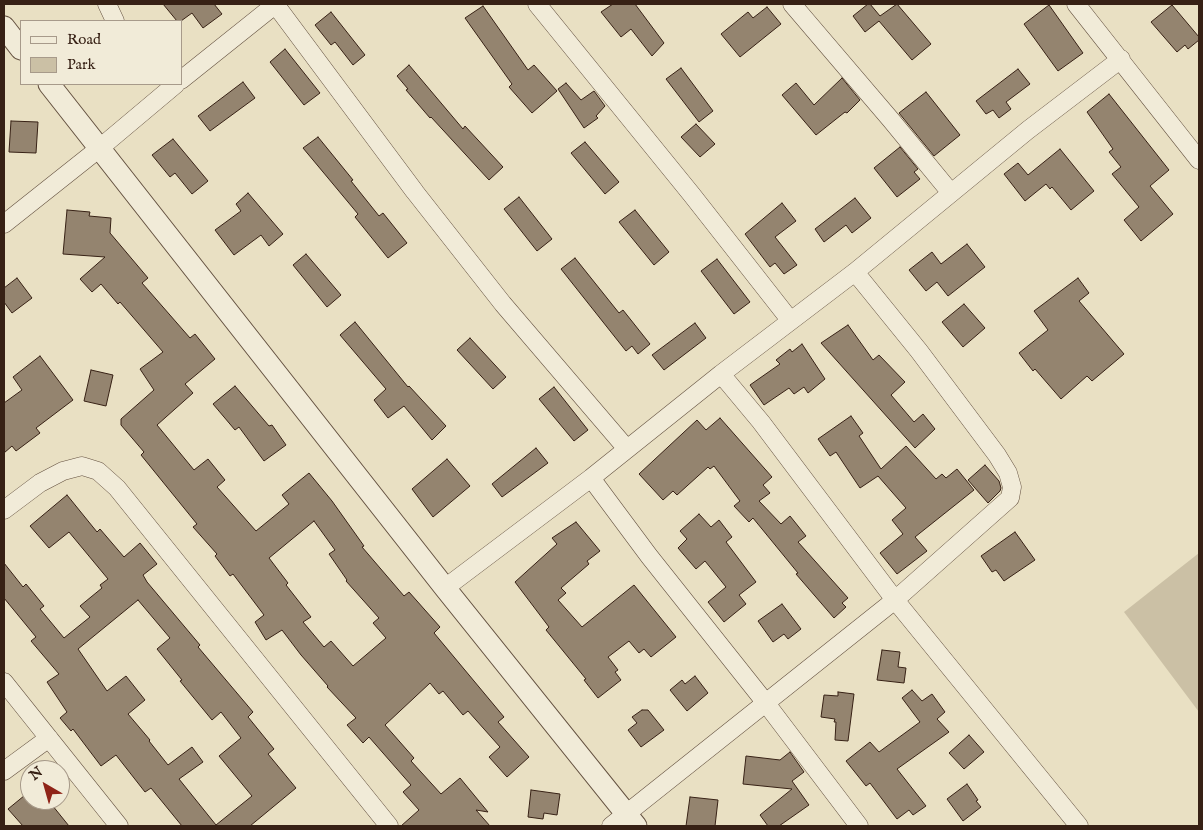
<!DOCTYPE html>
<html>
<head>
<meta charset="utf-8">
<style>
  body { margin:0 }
  #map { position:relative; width:1203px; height:830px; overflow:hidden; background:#e9e0c3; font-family:"IM FELL English",serif }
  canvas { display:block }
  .frame { position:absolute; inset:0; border:5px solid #372115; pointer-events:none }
  .legend { position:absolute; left:20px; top:20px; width:162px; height:65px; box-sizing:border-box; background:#f1ebd8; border:1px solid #a79a8a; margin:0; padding:6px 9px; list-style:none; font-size:15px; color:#372115 }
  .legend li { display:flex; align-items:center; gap:10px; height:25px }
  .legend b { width:25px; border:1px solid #a79a8a }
  .north { position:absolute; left:20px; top:760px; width:50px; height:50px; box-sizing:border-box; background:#f1ebd8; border:1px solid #a79a8a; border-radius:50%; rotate:322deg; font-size:14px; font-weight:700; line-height:20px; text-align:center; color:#372115 }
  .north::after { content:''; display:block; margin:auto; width:18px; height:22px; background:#8f2418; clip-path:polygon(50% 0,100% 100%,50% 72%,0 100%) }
</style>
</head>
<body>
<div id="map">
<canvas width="1203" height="830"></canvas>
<div class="frame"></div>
<ul class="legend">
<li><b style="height:6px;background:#f1ebd8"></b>Road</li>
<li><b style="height:14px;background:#cbc0a5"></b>Park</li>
</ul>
<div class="north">N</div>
</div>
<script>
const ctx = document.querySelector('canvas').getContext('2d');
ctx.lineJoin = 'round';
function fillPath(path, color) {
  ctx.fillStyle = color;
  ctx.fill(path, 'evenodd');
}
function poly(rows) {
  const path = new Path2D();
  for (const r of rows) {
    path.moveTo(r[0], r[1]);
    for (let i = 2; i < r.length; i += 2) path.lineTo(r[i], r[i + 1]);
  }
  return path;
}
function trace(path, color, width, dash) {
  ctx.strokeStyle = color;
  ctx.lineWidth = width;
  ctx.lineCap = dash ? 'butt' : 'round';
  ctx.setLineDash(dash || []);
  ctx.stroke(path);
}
fillPath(poly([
  [1199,553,1199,712,1124,612]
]), '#cbc0a5');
const building = poly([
  [163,4,214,4,222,14,203,28,192,13,181,21,177,21,163,4],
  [613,4,635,4,664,43,652,56,631,29,621,37,601,12,613,4],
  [868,4,870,4,880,16,897,4,931,44,912,60,879,21,865,32,853,16,868,4],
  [1049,5,1083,53,1058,71,1024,24,1049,5],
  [1172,5,1199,37,1199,40,1188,49,1185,45,1177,52,1151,22,1172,5],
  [483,6,528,70,534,65,557,91,532,113,509,87,512,84,465,18,483,6],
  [767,7,781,24,740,57,721,34,748,12,753,18,767,7],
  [331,12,365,55,353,65,335,42,331,45,315,25,331,12],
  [285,49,320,93,304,105,270,62,285,49],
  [409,65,463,129,465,126,503,167,489,180,431,117,430,118,406,90,408,89,397,76,409,65],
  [681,68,713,111,699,122,666,79,681,68],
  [1018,69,1030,84,1006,102,1011,109,999,118,993,110,986,114,976,101,1018,69],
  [842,78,860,100,847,113,845,112,816,135,782,95,796,83,814,105,842,78],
  [243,82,255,98,210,131,198,116,243,82],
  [566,83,581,100,594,91,605,106,596,116,598,118,584,128,558,89,566,83],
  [926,92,960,135,934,156,899,113,926,92],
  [1109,94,1169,170,1150,186,1173,214,1141,241,1124,220,1139,207,1112,174,1121,167,1109,152,1113,149,1087,112,1109,94],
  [11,121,38,122,36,153,9,152,11,121],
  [696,124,715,144,700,157,681,137,696,124],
  [318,137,353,180,351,181,379,216,383,213,407,243,388,258,355,217,358,214,303,148,318,137],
  [173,139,208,181,192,194,175,173,170,177,152,155,173,139],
  [585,142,619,182,605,194,571,153,585,142],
  [900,147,918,169,914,172,920,179,897,197,874,168,900,147],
  [1060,149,1094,191,1071,210,1052,187,1050,189,1046,184,1025,201,1004,174,1018,163,1028,175,1060,149],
  [248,193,283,234,269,246,261,235,234,255,215,230,241,211,236,204,248,193],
  [519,197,552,239,537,251,504,209,519,197],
  [855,198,871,218,852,233,846,225,824,242,815,229,855,198],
  [782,203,796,221,775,237,797,265,784,274,775,263,770,267,745,234,782,203],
  [67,210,90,212,89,216,111,218,110,233,148,278,142,283,190,338,195,334,215,359,185,384,193,393,157,425,194,470,208,459,225,480,217,487,256,531,289,504,282,495,309,473,332,501,364,546,362,547,404,596,409,592,440,627,434,633,504,717,498,722,529,757,507,777,489,757,500,747,468,711,463,715,443,691,439,694,430,683,385,725,414,758,411,761,441,794,460,778,488,812,476,810,490,826,401,826,419,810,403,792,411,785,369,737,363,743,347,725,356,718,327,687,328,686,301,655,282,630,266,640,255,622,264,615,233,574,230,576,215,556,217,554,193,527,197,524,141,455,144,452,121,425,121,419,154,390,140,369,163,352,120,302,118,304,101,284,92,292,80,279,105,257,63,254,67,210],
  [314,521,335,550,329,554,347,580,346,581,379,618,373,623,386,638,353,666,331,641,324,647,303,622,311,617,286,585,288,583,269,558,314,521],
  [635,210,669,252,654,265,619,222,635,210],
  [967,244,985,267,948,296,937,282,926,291,909,270,932,252,941,264,967,244],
  [306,254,341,295,327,307,293,265,306,254],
  [575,258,619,313,623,310,650,344,638,354,632,346,626,351,561,269,575,258],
  [717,259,750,302,734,314,701,271,717,259],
  [17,278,32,298,12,313,4,302,4,288,17,278],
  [1078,278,1089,293,1079,301,1124,354,1092,381,1087,376,1061,399,1035,369,1033,371,1019,353,1048,330,1034,311,1078,278],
  [964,304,985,328,963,347,942,322,964,304],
  [355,322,408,387,409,386,446,426,432,440,404,406,388,418,374,400,386,389,340,335,355,322],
  [695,323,706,338,664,370,652,355,695,323],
  [848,325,873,360,879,355,905,382,891,395,914,422,923,414,935,429,915,448,821,343,848,325],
  [470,338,506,377,493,389,457,350,470,338],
  [802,344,825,379,808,393,804,387,794,394,789,388,764,405,750,385,780,364,776,360,790,349,792,352,802,344],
  [40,356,73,400,36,428,40,433,16,451,12,446,4,453,4,403,22,390,13,377,40,356],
  [91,370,113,375,106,406,84,401,91,370],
  [235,386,269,426,272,425,286,445,264,461,239,427,235,430,213,404,235,386],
  [554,387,588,430,574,441,539,399,554,387],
  [851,416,863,433,859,436,881,469,906,446,936,479,942,474,946,478,957,469,974,490,915,537,927,551,897,574,880,553,903,534,892,520,906,508,878,476,860,488,836,452,830,456,818,439,851,416],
  [720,418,772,477,763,485,770,493,759,501,781,524,790,516,806,536,798,542,848,598,842,603,846,607,834,618,796,574,798,573,753,518,749,522,734,506,740,501,714,466,710,469,708,467,677,495,673,491,663,500,639,474,697,420,706,430,720,418],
  [536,448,548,463,502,497,492,484,536,448],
  [447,459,470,486,433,517,412,489,447,459],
  [985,465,999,481,1001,488,1000,491,988,503,968,480,985,465],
  [67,495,97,532,100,529,124,557,140,543,157,564,143,575,147,582,200,645,198,647,253,712,248,717,274,749,268,754,296,788,250,826,182,826,151,788,145,792,116,755,101,766,73,729,71,731,60,718,67,712,47,682,59,674,31,641,36,637,4,598,4,563,23,587,26,584,44,606,40,609,64,638,90,617,80,606,102,588,100,585,108,579,69,532,49,548,30,526,67,495],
  [138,600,170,638,157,649,182,680,180,681,212,720,221,712,241,738,219,756,252,796,216,825,179,779,203,762,192,747,168,765,149,741,150,740,128,714,145,700,126,676,107,691,78,649,138,600],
  [699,514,711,527,719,520,732,537,726,542,756,582,739,595,746,604,724,622,708,602,726,587,705,561,696,569,678,548,687,539,680,531,699,514],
  [576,522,600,551,587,561,589,564,561,588,566,593,558,600,582,627,634,585,676,637,651,657,644,649,639,653,629,641,608,657,618,670,615,672,621,680,598,698,584,680,586,679,546,630,549,627,515,582,557,544,552,538,576,522],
  [1015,532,1035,560,1004,581,996,570,992,572,981,556,1015,532],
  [782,604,801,629,788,639,784,634,773,642,758,621,782,604],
  [882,650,900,652,898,667,906,668,904,683,877,680,882,650],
  [695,676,708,693,687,711,670,690,682,680,685,684,695,676],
  [912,690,922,701,932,694,945,712,937,719,949,732,897,769,926,806,913,815,909,810,897,819,870,783,866,786,846,761,870,742,879,752,920,722,902,698,912,690],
  [838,692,854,694,848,741,835,740,836,722,834,722,835,719,821,717,824,695,838,696,838,692],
  [642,710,648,710,664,730,641,747,628,730,637,723,632,717,642,710],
  [969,735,984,752,964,769,949,753,969,735],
  [790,752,804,772,792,781,809,805,779,826,768,826,760,815,792,789,743,784,746,756,780,760,790,752],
  [967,784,978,800,976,801,981,807,963,821,947,799,967,784],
  [531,790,560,794,557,815,544,813,543,819,528,817,531,790],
  [30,791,30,800,48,800,69,826,23,826,8,809,30,791],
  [690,797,718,800,715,826,686,826,690,797]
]);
fillPath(building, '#94846f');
trace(building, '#372115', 1);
const minor = poly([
  [107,4,115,21],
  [275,4,415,192,503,304,627,449],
  [537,4,692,195,790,320],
  [792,4,891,120,951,193],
  [1076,4,1199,160],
  [181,80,276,4],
  [4,224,101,147,176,84],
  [721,374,761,422,895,600,1079,826],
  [591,478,649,556,765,702,859,826],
  [4,510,40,483,63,471,82,466,98,471,117,488,389,826],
  [445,588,591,478,721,374,855,272,1028,130,1121,59],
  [4,682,119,826],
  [4,771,49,738],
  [611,826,895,600,1010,498,1012,487,1008,473,997,455,919,351,855,272]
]);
const tertiary = poly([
  [4,27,21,49],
  [49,84,445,588,636,826]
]);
trace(minor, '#645140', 19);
trace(tertiary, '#645140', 23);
trace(minor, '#f1ebd8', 18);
trace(tertiary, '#f1ebd8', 21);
</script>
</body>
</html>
